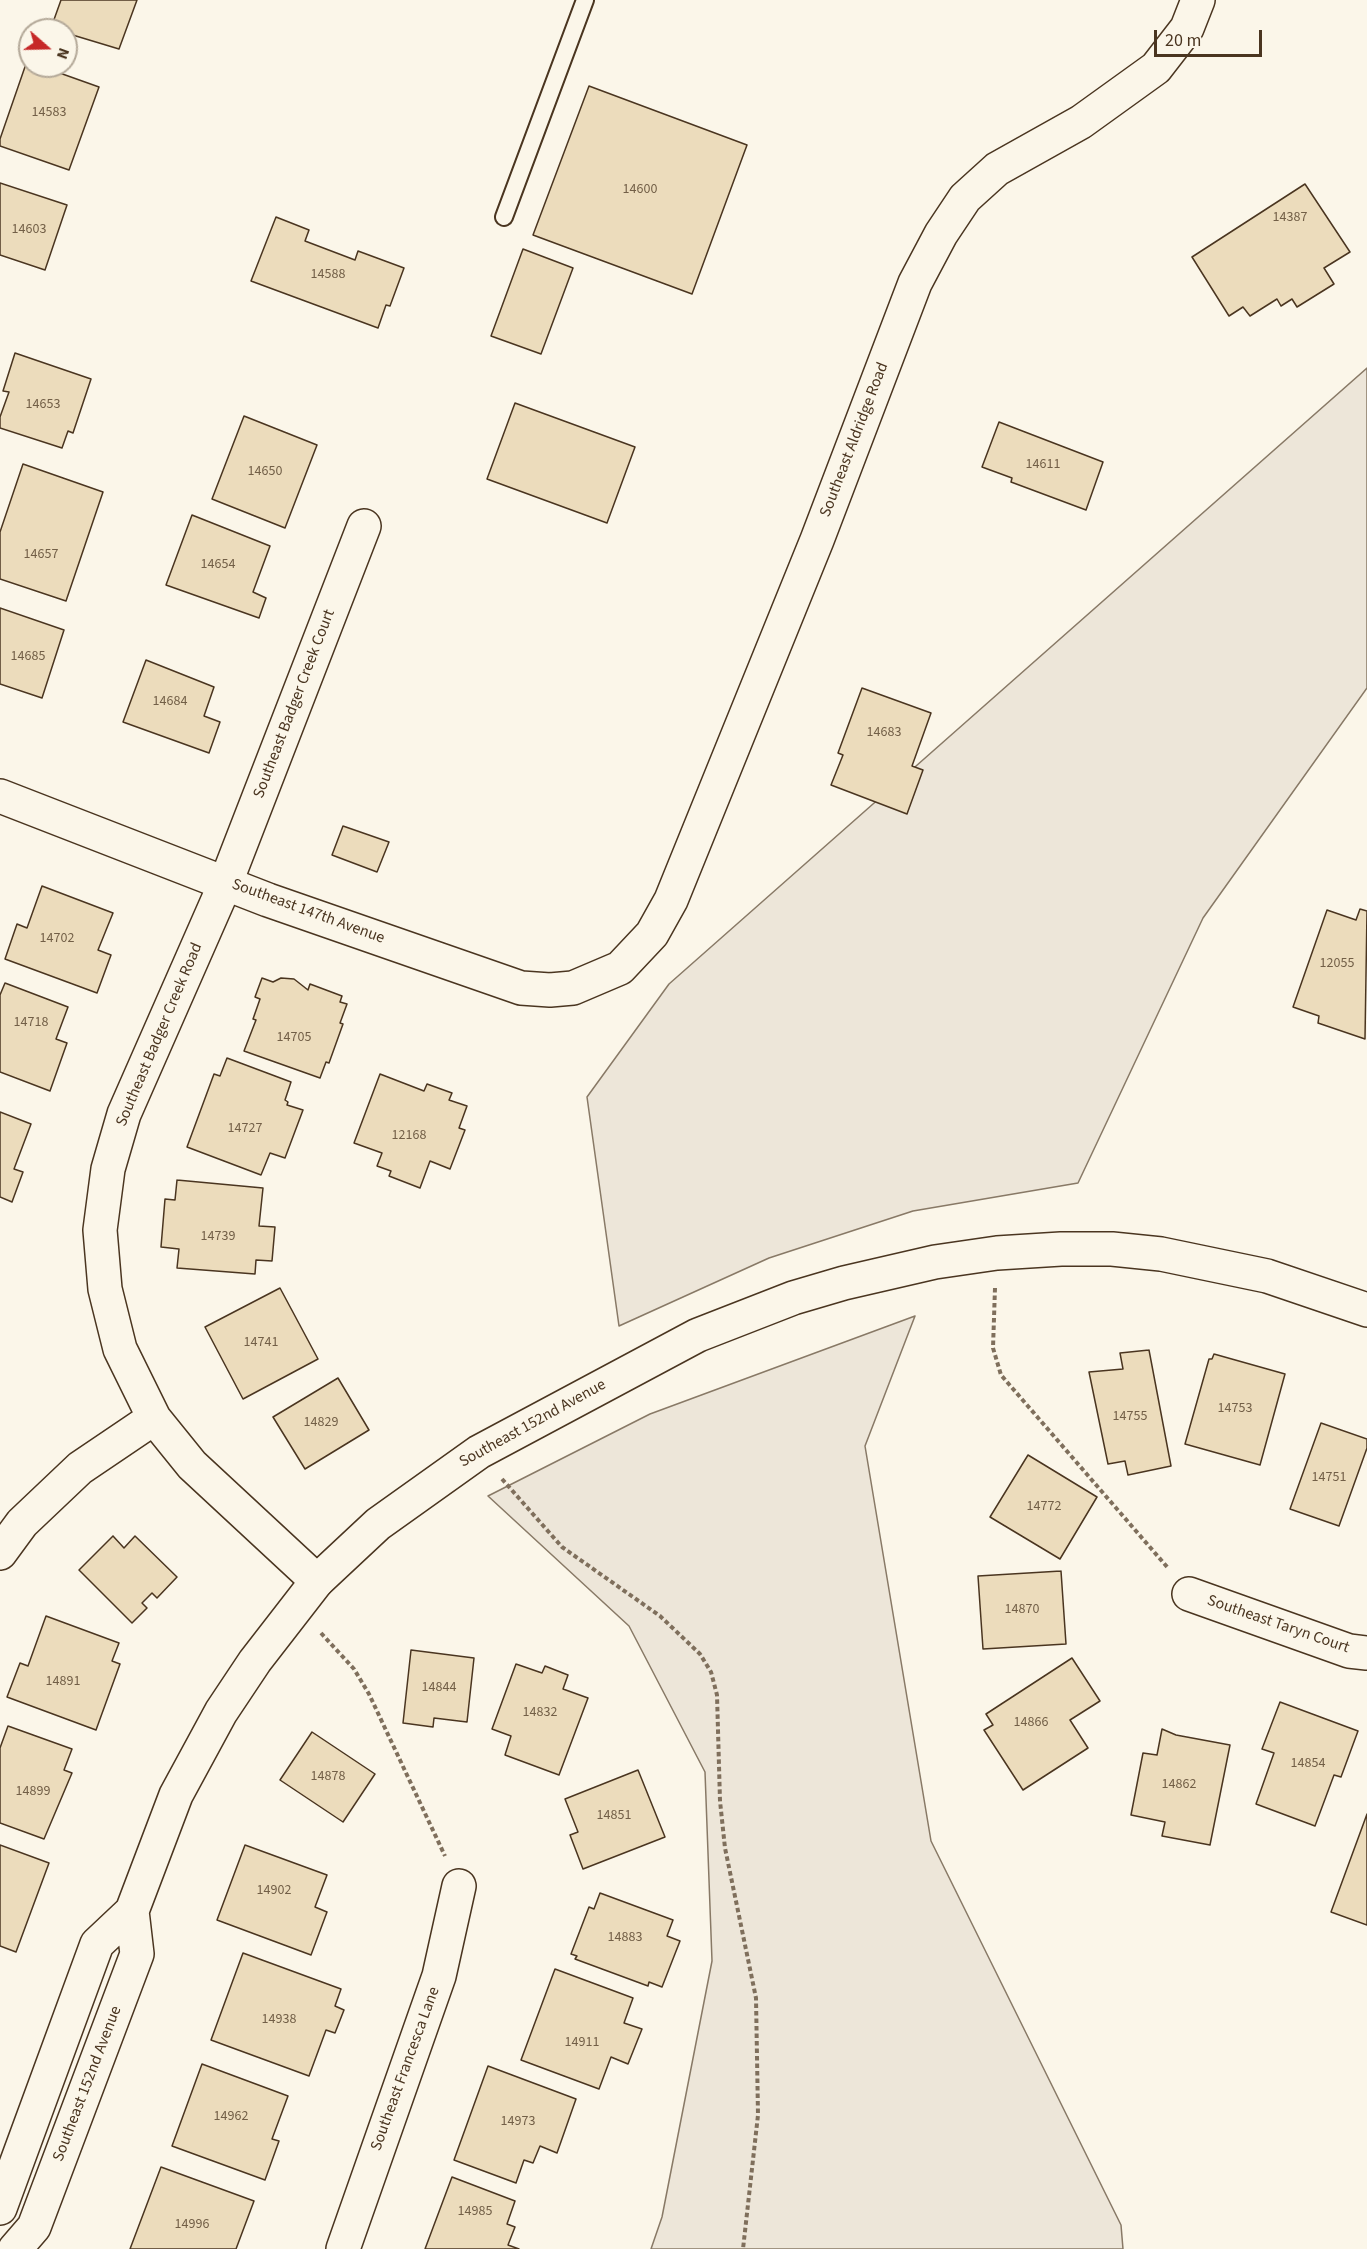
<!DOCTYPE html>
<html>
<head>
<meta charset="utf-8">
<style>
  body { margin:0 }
  #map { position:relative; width:1367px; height:2249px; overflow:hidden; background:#fbf6e9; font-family:"Source Sans 3",sans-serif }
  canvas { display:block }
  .north { position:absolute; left:18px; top:18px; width:60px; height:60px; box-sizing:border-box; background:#fbf6e9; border:2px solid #b4a999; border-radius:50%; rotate:110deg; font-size:16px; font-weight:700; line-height:24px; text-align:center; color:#4a3520 }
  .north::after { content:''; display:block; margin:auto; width:21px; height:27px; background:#c62828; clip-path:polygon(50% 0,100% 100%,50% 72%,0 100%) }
  .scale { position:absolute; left:1154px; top:30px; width:108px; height:27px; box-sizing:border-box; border:3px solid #4a3520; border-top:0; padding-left:8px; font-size:18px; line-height:21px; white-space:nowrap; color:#4a3520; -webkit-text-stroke:4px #fbf6e9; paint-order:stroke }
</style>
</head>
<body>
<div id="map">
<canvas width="1367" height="2249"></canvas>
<div class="north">N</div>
<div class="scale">20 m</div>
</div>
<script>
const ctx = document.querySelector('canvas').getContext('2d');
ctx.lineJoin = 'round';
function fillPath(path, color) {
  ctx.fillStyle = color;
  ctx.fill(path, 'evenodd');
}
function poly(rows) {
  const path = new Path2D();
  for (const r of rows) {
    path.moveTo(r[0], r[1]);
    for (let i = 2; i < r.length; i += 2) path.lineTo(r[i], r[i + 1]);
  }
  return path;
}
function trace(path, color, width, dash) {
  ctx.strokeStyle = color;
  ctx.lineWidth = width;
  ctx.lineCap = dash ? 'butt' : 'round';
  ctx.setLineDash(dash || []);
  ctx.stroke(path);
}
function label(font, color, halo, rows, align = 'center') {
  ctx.font = font + ' "Source Sans 3",sans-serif';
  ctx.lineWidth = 4.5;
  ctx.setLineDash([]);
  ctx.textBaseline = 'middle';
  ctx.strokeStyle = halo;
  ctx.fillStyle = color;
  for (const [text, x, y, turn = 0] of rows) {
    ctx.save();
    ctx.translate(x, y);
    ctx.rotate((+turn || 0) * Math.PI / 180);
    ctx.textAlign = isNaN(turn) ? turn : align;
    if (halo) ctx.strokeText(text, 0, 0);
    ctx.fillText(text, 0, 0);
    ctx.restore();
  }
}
const green = poly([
  [1367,368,1367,688,1203,918,1078,1183,913,1211,769,1258,619,1326,587,1097,669,984,1367,368],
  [915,1316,865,1446,931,1841,1121,2225,1123,2249,651,2249,662,2217,712,1961,705,1772,629,1626,488,1496,650,1414,915,1316]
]);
fillPath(green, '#ede6d9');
trace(green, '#887966', 1.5);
const building = poly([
  [61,0,137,0,119,49,66,33,66,30,51,28,61,0],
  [27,61,30,66,40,66,99,87,69,170,0,146,0,139,27,61],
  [589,86,747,145,692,294,533,235,589,86],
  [0,183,67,205,45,270,0,255,0,183],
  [1305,184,1350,252,1324,268,1334,284,1297,307,1292,299,1281,306,1277,299,1250,316,1243,307,1229,316,1192,257,1305,184],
  [276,217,309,230,305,241,355,260,358,251,404,268,390,306,386,305,378,328,251,281,276,217],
  [523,249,573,268,541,354,491,336,523,249],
  [15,353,91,379,73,433,68,431,62,448,0,428,0,417,9,392,3,391,15,353],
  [515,403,635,447,607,523,487,479,515,403],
  [244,416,317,445,285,528,212,499,244,416],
  [999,422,1103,462,1086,510,1011,482,1012,478,982,467,999,422],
  [23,464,103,492,66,601,0,579,0,532,23,464],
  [192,515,270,546,253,592,266,598,259,618,166,585,192,515],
  [0,608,64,630,42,698,0,684,0,608],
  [146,660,214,687,204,716,220,722,209,753,123,722,146,660],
  [862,688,931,713,912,766,923,770,907,814,831,785,843,755,838,753,862,688],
  [343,826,389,842,377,872,332,855,343,826],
  [42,886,113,913,98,950,111,955,97,993,5,959,17,924,27,928,42,886],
  [1360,909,1367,911,1365,1039,1318,1023,1319,1016,1293,1007,1327,910,1356,920,1360,909],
  [262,978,273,982,281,978,294,979,308,990,310,984,342,996,340,1002,347,1004,340,1023,343,1024,329,1063,326,1062,320,1078,244,1051,256,1020,253,1019,260,999,255,997,262,978],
  [5,983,68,1007,56,1039,67,1043,50,1091,0,1072,0,995,5,983],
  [227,1058,291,1082,285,1100,288,1102,287,1105,303,1110,285,1158,270,1153,261,1175,187,1147,214,1074,220,1076,227,1058],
  [380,1074,424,1091,427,1084,452,1093,449,1100,467,1106,459,1128,465,1130,450,1169,430,1161,420,1188,389,1176,391,1171,377,1166,382,1153,354,1143,380,1074],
  [0,1112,31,1124,14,1169,23,1172,12,1202,0,1197,0,1112],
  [177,1180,263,1188,259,1226,275,1227,272,1261,256,1260,255,1274,177,1268,179,1249,161,1247,165,1199,175,1200,177,1180],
  [280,1288,318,1359,243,1399,205,1327,280,1288],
  [1149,1350,1171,1466,1128,1475,1125,1461,1108,1464,1089,1372,1123,1369,1120,1353,1149,1350],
  [1214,1354,1285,1374,1260,1465,1185,1444,1209,1359,1212,1359,1214,1354],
  [338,1378,369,1430,305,1469,273,1417,338,1378],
  [1321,1423,1367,1439,1367,1448,1339,1526,1290,1509,1321,1423],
  [1028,1455,1097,1497,1060,1559,990,1517,1028,1455],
  [113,1536,124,1548,135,1536,177,1577,157,1598,152,1593,142,1603,147,1608,132,1623,79,1570,113,1536],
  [1061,1571,1066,1644,983,1649,978,1576,1061,1571],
  [46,1616,119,1643,112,1661,120,1664,96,1730,7,1697,20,1663,28,1666,46,1616],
  [411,1650,474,1658,467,1722,434,1718,433,1727,403,1723,411,1650],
  [1072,1658,1100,1701,1070,1720,1088,1748,1023,1790,984,1730,993,1725,986,1714,1072,1658],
  [516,1664,542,1673,545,1666,568,1675,563,1689,588,1698,559,1775,505,1755,511,1736,492,1729,516,1664],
  [1280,1702,1358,1731,1341,1777,1334,1775,1315,1826,1256,1804,1274,1753,1262,1749,1280,1702],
  [8,1726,72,1749,64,1770,72,1773,44,1839,0,1823,0,1748,8,1726],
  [1162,1729,1176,1735,1230,1745,1210,1845,1162,1836,1165,1822,1131,1815,1143,1753,1157,1755,1162,1729],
  [312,1732,375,1774,343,1822,280,1780,312,1732],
  [638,1770,665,1837,583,1869,570,1835,578,1832,565,1799,638,1770],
  [1367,1814,1367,1925,1331,1912,1367,1814],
  [0,1845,49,1863,16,1952,0,1946,0,1845],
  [245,1845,327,1875,315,1907,327,1912,311,1955,217,1920,245,1845],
  [600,1893,673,1920,667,1936,680,1941,662,1987,649,1982,648,1986,575,1959,577,1956,571,1954,589,1907,594,1909,600,1893],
  [243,1953,341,1989,335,2006,344,2010,335,2033,326,2030,309,2076,211,2040,243,1953],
  [555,1969,633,1998,624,2023,642,2029,628,2064,611,2057,599,2089,521,2060,555,1969],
  [202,2064,288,2096,272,2139,279,2141,265,2180,172,2146,202,2064],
  [488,2066,576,2099,557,2153,540,2146,533,2163,524,2160,516,2183,454,2160,488,2066],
  [161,2167,254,2201,236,2249,130,2249,161,2167],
  [452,2177,515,2201,507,2224,515,2227,508,2245,519,2249,425,2249,452,2177]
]);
fillPath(building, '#ecdcbc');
trace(building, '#4a3520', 1.5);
const lane = poly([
  [504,217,585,0]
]);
const street = poly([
  [0,796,268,900,521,988,550,990,573,988,620,968,652,934,671,900,817,540,915,283,941,234,965,198,997,169,1081,122,1156,68,1187,28,1198,0],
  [0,1553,22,1523,80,1468,154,1418],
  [317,1581,192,1465,154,1418,120,1349,105,1289,100,1230,108,1169,124,1114,226,882,364,526],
  [1189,1594,1349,1651,1367,1653],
  [343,2249,439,1976,459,1886]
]);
const secondary = poly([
  [0,2208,97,1944,132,1911,176,1795,221,1712,255,1661,317,1581,378,1524,479,1452,698,1335,793,1298,844,1283,935,1262,997,1253,1061,1249,1112,1249,1161,1254,1267,1276,1367,1310],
  [15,2249,34,2227,137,1954,132,1911]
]);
trace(lane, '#4a3520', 20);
trace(street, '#4a3520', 36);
trace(secondary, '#4a3520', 36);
trace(poly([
  [995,1288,993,1348,1001,1375,1168,1568],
  [502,1479,562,1547,660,1616,700,1654,711,1672,717,1695,720,1801,725,1848,756,1998,758,2115,743,2249],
  [321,1633,354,1669,369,1694,445,1856]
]), '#7f6f5c', 4, [4.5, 3]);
trace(lane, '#fbf6e9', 16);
trace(street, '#fbf6e9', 33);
trace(secondary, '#fbf6e9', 33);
label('14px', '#725f47', null, [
  ["14583",49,113],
  ["14600",640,190],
  ["14387",1290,218],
  ["14603",29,230],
  ["14588",328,275],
  ["14653",43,405],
  ["14611",1043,465],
  ["14650",265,472],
  ["14657",41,555],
  ["14654",218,565],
  ["14685",28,657],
  ["14684",170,702],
  ["14683",884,733],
  ["14702",57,939],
  ["12055",1337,964],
  ["14718",31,1023],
  ["14705",294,1038],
  ["14727",245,1129],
  ["12168",409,1136],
  ["14739",218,1237],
  ["14741",261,1343],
  ["14753",1235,1409],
  ["14755",1130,1417],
  ["14829",321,1423],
  ["14751",1329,1478],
  ["14772",1044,1507],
  ["14870",1022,1610],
  ["14891",63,1682],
  ["14844",439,1688],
  ["14832",540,1713],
  ["14866",1031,1723],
  ["14854",1308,1764],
  ["14878",328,1777],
  ["14862",1179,1785],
  ["14899",33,1792],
  ["14851",614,1816],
  ["14902",274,1891],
  ["14883",625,1938],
  ["14938",279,2020],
  ["14911",582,2043],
  ["14962",231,2117],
  ["14973",518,2122],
  ["14985",475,2212],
  ["14996",192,2225]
]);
label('16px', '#4a3520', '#fbf6e9', [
  ["Southeast Aldridge Road",855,440,-69],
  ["Southeast Badger Creek Court",295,704,-69],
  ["Southeast 147th Avenue",308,912,20],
  ["Southeast Badger Creek Road",160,1035,-67],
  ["Southeast 152nd Avenue",533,1424,-29],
  ["Southeast Taryn Court",1278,1625,19],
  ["Southeast Francesca Lane",406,2069,-70],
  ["Southeast 152nd Avenue",88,2084,-69]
]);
</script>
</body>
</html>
